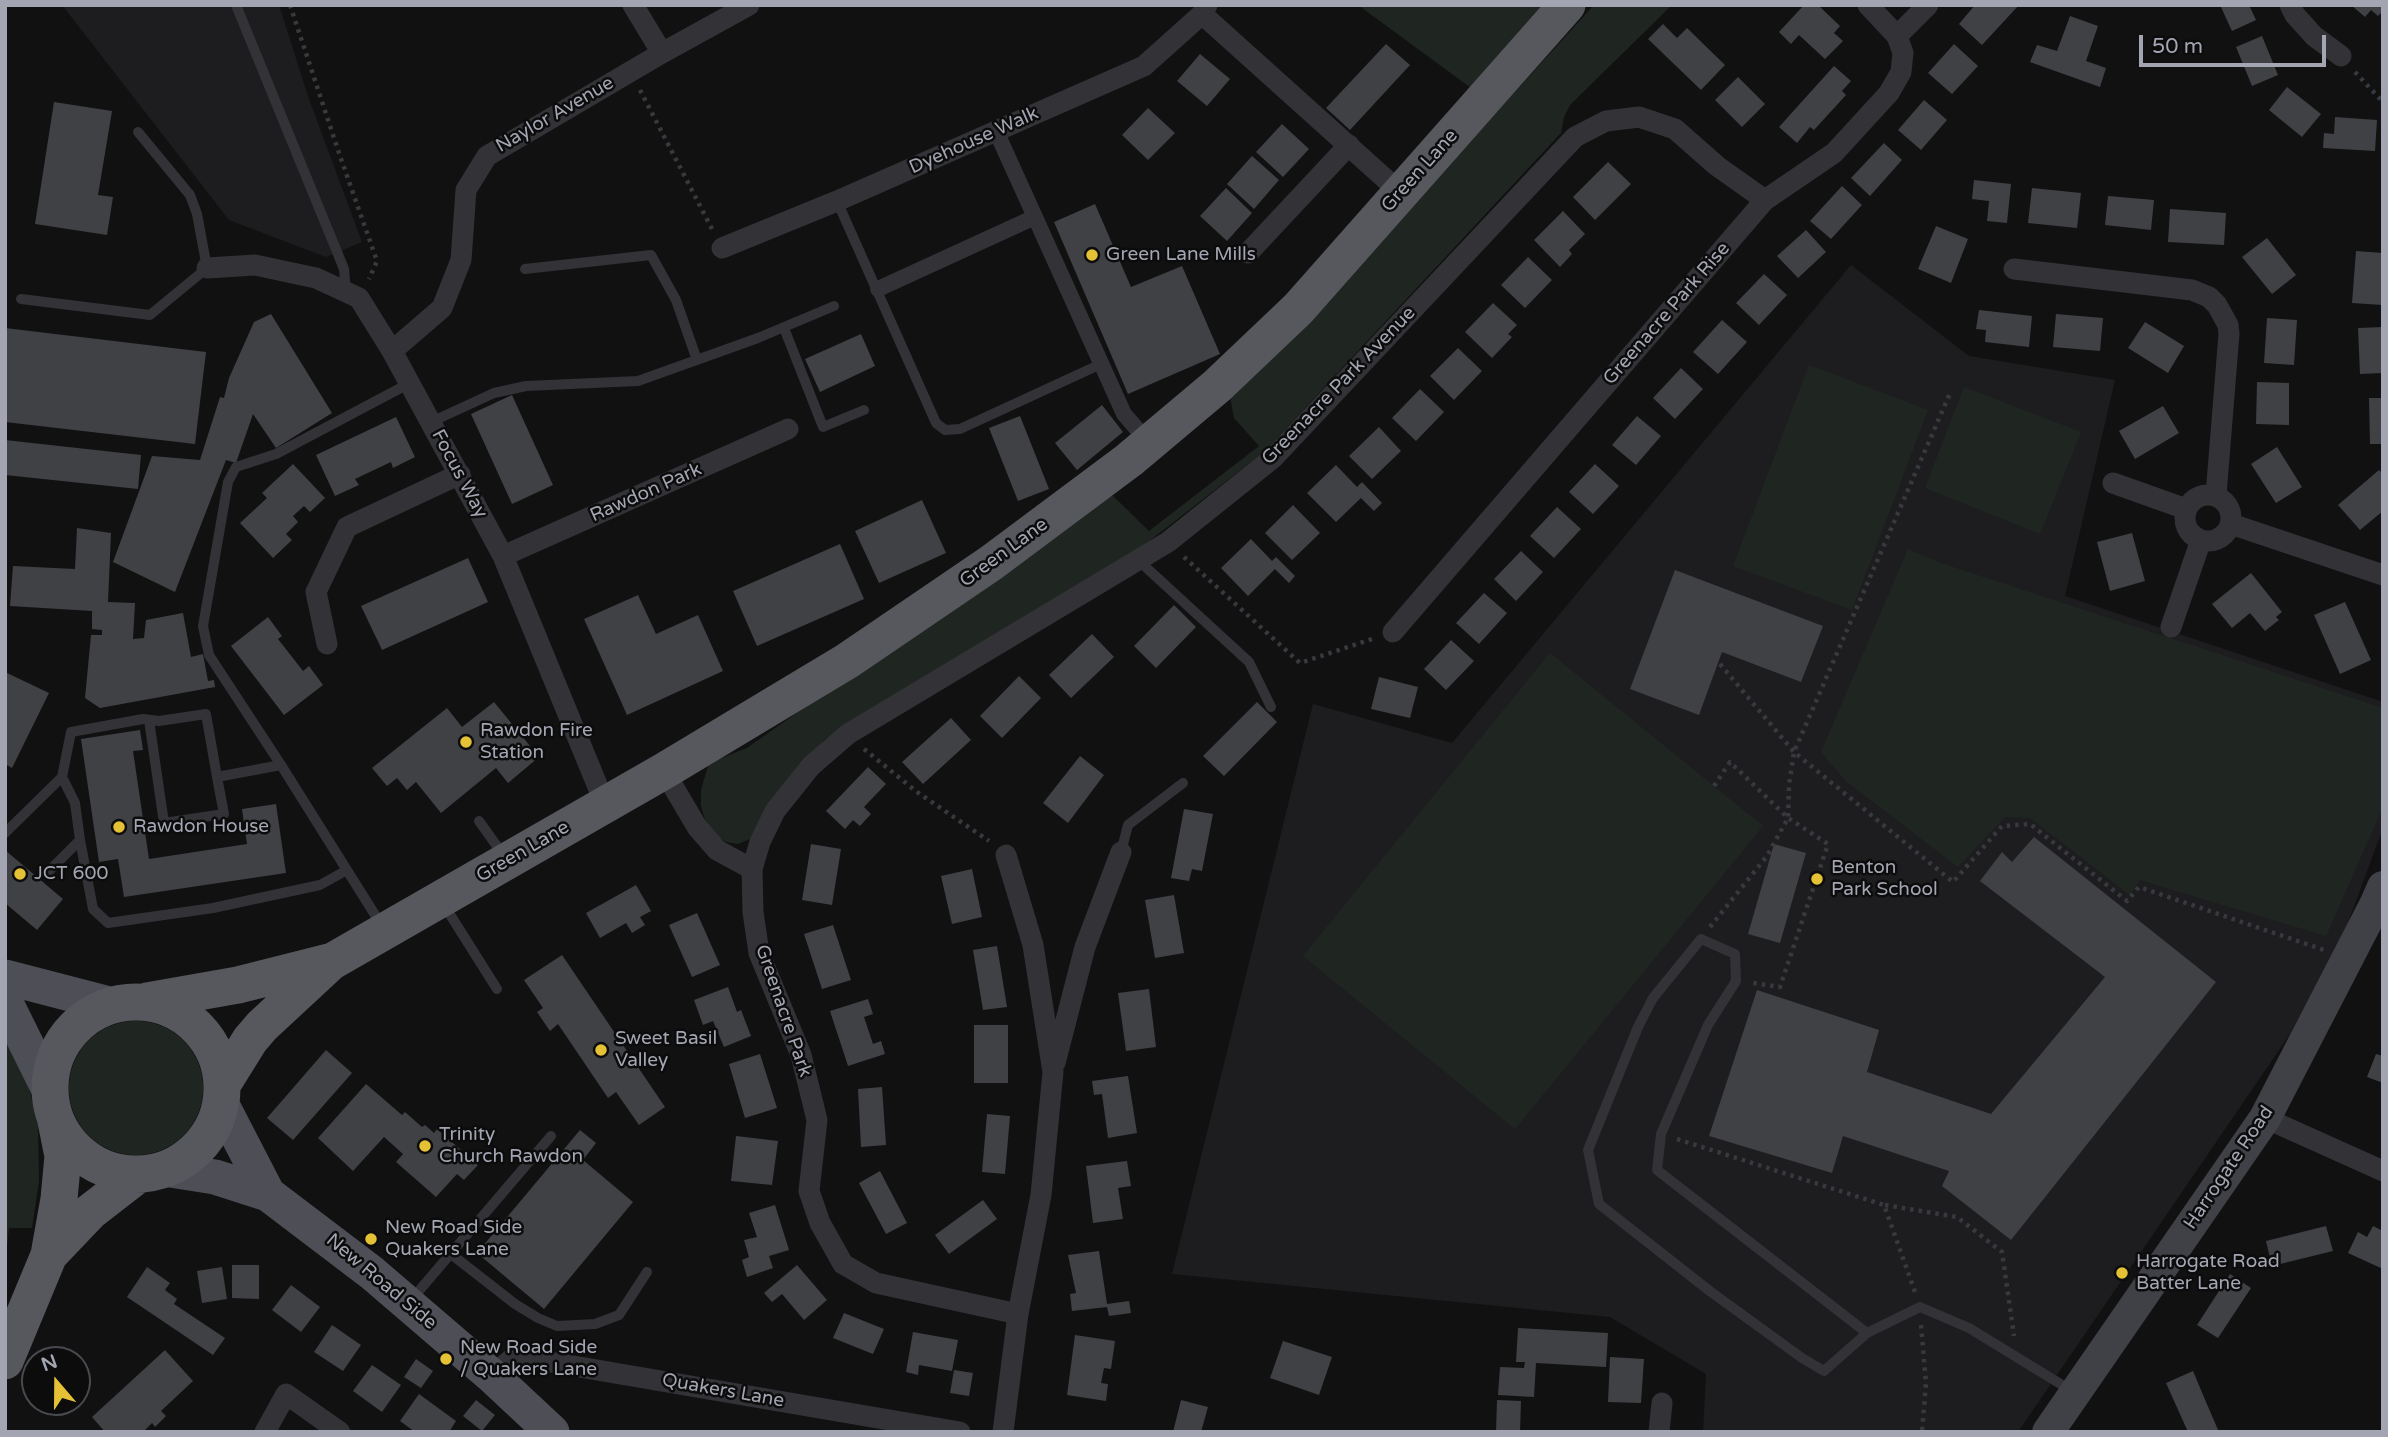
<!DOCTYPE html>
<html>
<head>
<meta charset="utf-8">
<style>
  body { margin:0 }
  #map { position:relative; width:2388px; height:1437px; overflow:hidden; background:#111112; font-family:"Varela Round",sans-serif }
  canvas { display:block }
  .frame { position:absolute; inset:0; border:7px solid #a3a6b2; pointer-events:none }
  .north { position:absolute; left:21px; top:1346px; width:70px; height:70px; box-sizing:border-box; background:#0c0c0d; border:2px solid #484a4f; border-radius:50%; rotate:340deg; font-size:19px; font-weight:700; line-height:28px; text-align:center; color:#a3a6b2 }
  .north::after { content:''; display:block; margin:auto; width:24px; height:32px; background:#e5c136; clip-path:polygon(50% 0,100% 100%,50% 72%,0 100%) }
  .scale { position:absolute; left:2139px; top:35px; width:187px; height:32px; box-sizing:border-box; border:4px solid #a3a6b2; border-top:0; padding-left:9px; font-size:21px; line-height:24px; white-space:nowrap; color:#a3a6b2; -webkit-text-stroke:5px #0c0c0d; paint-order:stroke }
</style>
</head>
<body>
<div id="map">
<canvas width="2388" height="1437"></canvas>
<div class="frame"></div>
<div class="north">N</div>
<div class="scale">50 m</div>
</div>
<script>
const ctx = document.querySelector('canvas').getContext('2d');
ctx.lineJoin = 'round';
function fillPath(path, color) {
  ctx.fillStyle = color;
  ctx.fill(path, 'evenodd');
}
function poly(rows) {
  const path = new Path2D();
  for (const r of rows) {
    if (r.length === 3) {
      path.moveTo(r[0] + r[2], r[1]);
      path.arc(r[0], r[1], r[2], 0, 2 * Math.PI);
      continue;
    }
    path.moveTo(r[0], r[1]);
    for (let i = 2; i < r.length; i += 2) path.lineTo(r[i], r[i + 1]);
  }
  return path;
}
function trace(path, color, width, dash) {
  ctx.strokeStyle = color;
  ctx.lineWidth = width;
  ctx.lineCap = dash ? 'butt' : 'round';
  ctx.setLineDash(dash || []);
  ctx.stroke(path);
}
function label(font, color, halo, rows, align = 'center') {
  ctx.font = font + ' "Varela Round",sans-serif';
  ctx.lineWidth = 5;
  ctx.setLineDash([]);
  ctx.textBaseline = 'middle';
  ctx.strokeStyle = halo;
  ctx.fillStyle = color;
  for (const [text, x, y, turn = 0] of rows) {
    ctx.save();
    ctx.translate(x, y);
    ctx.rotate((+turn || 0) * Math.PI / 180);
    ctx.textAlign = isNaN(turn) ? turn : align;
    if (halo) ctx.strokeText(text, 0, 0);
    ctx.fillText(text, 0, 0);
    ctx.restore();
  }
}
fillPath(poly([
  [62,5,279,5,309,99,362,242,326,257,229,220],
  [1851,265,1969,356,2115,380,2065,596,2383,702,2383,828,2345,931,2290,1034,2018,1432,1703,1432,1706,1374,1610,1317,1172,1274,1313,704,1452,743]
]), '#1d1d1f');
fillPath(poly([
  [1358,5,1558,5,1471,88],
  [1594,5,1672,5,1570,105,1564,117,1561,133,1264,452,1126,559,824,740,804,764,750,839,738,844,726,842,714,835,705,820,701,806,701,790,708,766,719,759,747,748,1109,492,1149,531,1259,446,1234,418,1230,397,1436,179],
  [1809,365,1928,410,1852,610,1733,566],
  [1964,387,2081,432,2040,534,1925,488],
  [1908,549,1941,563,2383,708,2383,807,2326,936,2140,880,2130,895,2030,818,2005,817,1958,867,1846,781,1821,752],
  [1550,653,1763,826,1515,1129,1303,956],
  [136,1088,67],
  [5,1035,25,1074,38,1122,39,1181,32,1228,9,1228,5,1265]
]), '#1f2621');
fillPath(poly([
  [1804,5,1818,5,1840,26,1834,33,1843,41,1825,59,1799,35,1791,44,1779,32],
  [1975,5,2019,5,1982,45,1959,24],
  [2220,5,2249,5,2256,20,2232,31],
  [2351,5,2383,5,2383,11,2378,16,2371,10,2365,17],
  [2070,16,2098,26,2086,61,2106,68,2100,87,2030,62,2037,45,2057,51],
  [1663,24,1677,38,1687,28,1725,65,1701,90,1648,39],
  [2262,36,2278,75,2252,86,2236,47],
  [1386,44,1410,65,1350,130,1326,108],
  [1954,44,1978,66,1952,94,1928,73],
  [1200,54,1230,79,1207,106,1177,81],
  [1834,66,1851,81,1842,91,1846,95,1814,130,1810,127,1797,143,1779,127],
  [1738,77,1765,104,1742,127,1715,100],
  [2287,87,2321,114,2302,137,2269,110],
  [1924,100,1947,120,1921,150,1898,130],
  [54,102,112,111,98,195,113,197,107,235,35,224],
  [1148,108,1175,133,1148,160,1122,135],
  [2335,117,2377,120,2375,151,2323,148,2324,133,2334,134],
  [1282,124,1309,149,1283,177,1256,152],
  [1884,143,1902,160,1870,196,1851,178],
  [1252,156,1279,180,1254,209,1227,184],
  [1608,162,1631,184,1595,220,1573,197],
  [1974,180,2011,184,2007,223,1987,221,1989,201,1972,199],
  [1842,186,1862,205,1831,239,1810,221],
  [1226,188,1252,213,1227,241,1200,216],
  [2032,188,2081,193,2077,228,2028,223],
  [2108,196,2154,200,2151,230,2105,225],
  [1095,204,1131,287,1182,266,1220,354,1128,394,1054,222],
  [2170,209,2226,213,2224,245,2168,242],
  [1563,211,1585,234,1569,250,1572,254,1560,267,1534,240],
  [1936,226,1968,239,1951,283,1918,269],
  [1806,230,1826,252,1798,278,1777,256],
  [2267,238,2296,275,2272,294,2242,257],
  [2356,251,2383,253,2383,305,2352,303],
  [1528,257,1552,280,1525,308,1501,285],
  [1764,274,1787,295,1759,325,1736,303],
  [1493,303,1517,325,1508,334,1512,337,1492,358,1465,332],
  [1979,310,2032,316,2029,347,1985,342,1986,330,1976,329],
  [271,314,332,413,276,448,253,414,236,463,226,460,175,592,113,562,152,456,200,460,220,397,224,398,229,378,254,322],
  [2056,314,2103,318,2100,351,2053,347],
  [2267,318,2297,320,2294,365,2264,363],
  [1722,320,1747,342,1718,374,1693,352],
  [2145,322,2184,346,2168,373,2128,348],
  [2383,327,2383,373,2360,374,2358,328],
  [5,328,206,352,195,444,5,422],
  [861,334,875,366,820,392,805,359],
  [1458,348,1482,371,1454,400,1430,376],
  [1681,368,1703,389,1675,419,1653,398],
  [2257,382,2289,383,2289,425,2256,424],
  [1420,389,1444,412,1416,441,1392,418],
  [512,395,553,485,512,504,471,414],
  [2369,398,2383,398,2383,444,2370,444],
  [1102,405,1123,432,1077,470,1055,443],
  [2163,406,2179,433,2135,459,2119,431],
  [1020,416,1049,489,1018,501,989,428],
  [1637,416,1661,436,1636,465,1612,445],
  [396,417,415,457,393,468,391,462,355,479,359,485,335,496,316,455],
  [1379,427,1401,451,1372,479,1349,456],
  [5,440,141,455,138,489,5,475],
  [2277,447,2302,487,2276,503,2251,464],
  [293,464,325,498,310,512,304,506,293,516,298,522,286,534,292,540,273,558,240,523,267,498,262,493],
  [1595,464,1619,486,1593,514,1569,492],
  [1336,465,1357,487,1362,482,1382,503,1374,511,1361,498,1336,522,1307,493],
  [2379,470,2383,474,2383,511,2360,530,2338,505],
  [922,500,946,553,879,583,855,531],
  [1293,505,1320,533,1292,560,1265,533],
  [1557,507,1581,529,1554,558,1530,536],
  [77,528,111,533,108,602,135,603,133,639,144,638,146,620,183,613,191,657,203,654,208,681,214,680,215,687,100,708,85,698,91,635,102,635,102,630,92,629,92,611,10,606,13,566,75,569],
  [2132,533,2145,581,2110,591,2097,542],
  [1251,539,1272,561,1276,557,1295,576,1289,583,1275,569,1248,596,1221,568],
  [840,544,864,599,757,646,733,591],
  [1521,551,1543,572,1516,601,1494,579],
  [468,558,488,602,382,650,361,606],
  [1675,570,1823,626,1801,682,1722,652,1699,715,1630,689],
  [2251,573,2282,612,2276,617,2279,620,2265,631,2250,613,2232,628,2212,604],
  [1484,593,1507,613,1479,644,1456,623],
  [638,595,656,634,698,615,723,671,627,715,584,619],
  [2345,602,2371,660,2340,674,2314,615],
  [1174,605,1196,627,1156,668,1134,646],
  [268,617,282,636,278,639,303,671,309,666,323,685,284,715,231,646],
  [1092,634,1114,657,1071,698,1049,675],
  [1451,640,1474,661,1446,690,1424,669],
  [5,672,49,693,12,768,5,764],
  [1019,676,1041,698,1002,738,980,716],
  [1379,677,1418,687,1410,718,1371,709],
  [494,702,539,757,508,783,496,768,441,813,416,782,407,790,397,778,387,786,372,768,447,708,462,727],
  [1257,702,1277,722,1224,776,1203,756],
  [951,718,971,740,923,784,902,762],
  [140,730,143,750,133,751,149,859,247,844,242,809,276,804,286,873,124,897,118,859,99,862,81,739],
  [1080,756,1104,775,1068,823,1043,803],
  [868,767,886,784,864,807,871,814,860,826,853,820,845,829,826,811],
  [1184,809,1213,814,1202,871,1192,869,1189,881,1171,878],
  [2034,837,2216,982,2011,1240,1942,1186,1949,1171,1843,1136,1832,1173,1709,1136,1757,990,1879,1030,1867,1072,1991,1114,2105,977,1980,881,2002,852,2012,862],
  [811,844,841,849,832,905,802,900],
  [1774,844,1806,853,1780,943,1748,934],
  [5,850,63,899,37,930,5,903],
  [972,869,982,917,952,924,941,876],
  [636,885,651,911,640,917,645,925,632,933,626,923,600,938,586,913],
  [1174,895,1184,953,1155,958,1145,900],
  [697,913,720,965,692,977,669,925],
  [833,925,851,980,822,989,804,934],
  [997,946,1007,1007,983,1010,973,950],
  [562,955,665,1107,639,1125,616,1092,608,1098,558,1024,550,1031,537,1012,543,1008,524,980],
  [728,987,737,1012,741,1010,751,1036,724,1047,713,1021,703,1025,694,1000],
  [1149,989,1156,1047,1126,1051,1118,993],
  [868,999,873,1014,864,1017,873,1044,881,1041,885,1054,848,1066,830,1011],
  [974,1025,1008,1025,1008,1083,974,1083],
  [326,1050,352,1073,293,1140,267,1118],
  [760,1054,777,1108,745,1118,729,1064],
  [2376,1054,2383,1056,2383,1083,2367,1077],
  [1128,1076,1137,1133,1108,1138,1102,1094,1094,1095,1092,1081],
  [366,1084,402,1115,405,1112,422,1127,425,1125,434,1133,437,1129,478,1165,464,1180,457,1174,436,1197,396,1162,403,1154,384,1137,353,1171,318,1138],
  [882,1087,886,1145,861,1147,858,1089],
  [987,1114,1010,1116,1005,1174,982,1172],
  [580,1130,596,1143,583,1160,633,1202,544,1309,477,1253],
  [736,1136,778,1141,772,1185,731,1181],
  [1127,1161,1131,1186,1118,1188,1123,1219,1093,1223,1086,1166],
  [880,1171,907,1223,886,1234,859,1183],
  [983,1200,997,1219,949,1254,935,1235],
  [775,1205,789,1250,769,1256,773,1268,747,1277,742,1260,749,1257,744,1240,757,1237,749,1213],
  [2326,1226,2333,1251,2272,1266,2266,1241],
  [2373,1226,2383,1231,2383,1269,2348,1253,2358,1232,2367,1237],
  [1099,1251,1107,1304,1129,1301,1131,1313,1109,1316,1107,1307,1072,1311,1070,1294,1076,1293,1068,1255],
  [232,1265,259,1265,259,1299,232,1298],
  [797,1265,827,1300,804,1320,782,1294,772,1302,764,1293],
  [147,1267,170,1283,165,1290,177,1299,174,1304,225,1338,213,1355,127,1297],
  [222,1267,227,1299,202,1303,197,1271],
  [2230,1274,2251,1288,2218,1338,2197,1325],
  [291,1285,320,1307,301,1332,272,1310],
  [844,1313,884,1329,873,1354,833,1338],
  [332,1325,361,1345,343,1371,314,1352],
  [1518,1328,1608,1333,1606,1367,1536,1363,1534,1397,1498,1395,1500,1367,1524,1368,1525,1362,1516,1362],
  [913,1332,958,1340,952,1371,919,1365,918,1375,906,1372],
  [1075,1335,1115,1341,1111,1369,1104,1368,1101,1383,1108,1384,1106,1401,1067,1395],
  [1283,1341,1332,1357,1319,1395,1270,1378],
  [165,1350,193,1381,161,1411,166,1416,155,1427,152,1423,143,1432,105,1432,92,1417],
  [1610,1357,1644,1359,1641,1403,1608,1402],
  [416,1359,433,1371,421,1388,404,1377],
  [372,1365,401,1385,382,1412,353,1391],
  [954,1370,973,1373,969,1396,950,1393],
  [2193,1371,2206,1402,2219,1432,2188,1432,2166,1383],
  [419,1394,456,1421,449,1432,415,1432,400,1421],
  [476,1400,495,1415,482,1431,463,1416],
  [1181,1400,1208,1407,1201,1432,1173,1432],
  [1497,1400,1521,1401,1520,1432,1496,1432]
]), '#404145');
trace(poly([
  [290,5,340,156,377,261,369,279],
  [2355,72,2383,102],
  [640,90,712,229],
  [1184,557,1300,663,1372,639],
  [1720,664,1794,752,1953,882,2002,826,2030,824,2127,901,2139,887,2324,950],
  [864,749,917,792,989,841],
  [1714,786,1730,762,1788,818,1828,844,1780,987,1753,983],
  [1710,927,1767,856,1788,818,1789,785,1794,752,1951,391],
  [1677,1139,1884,1205,1915,1292],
  [1885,1205,1957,1217,2002,1252,2014,1336],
  [1921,1325,1926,1383,1922,1432]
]), '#38393e', 4.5, [3.5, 5]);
trace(poly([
  [236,5,344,269,346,292],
  [837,201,936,423,945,430,960,429,1101,364],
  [525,269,651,255,676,300,697,360],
  [21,299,150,315,207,268,197,214,190,195,138,132],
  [784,328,823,427,864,410],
  [431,422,494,393,526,386,638,381,758,338,834,306],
  [1138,560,1249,662,1271,707],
  [149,720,164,823,224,814,217,777],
  [281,765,209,655,203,626,228,482,236,467,276,454,410,383],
  [479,821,504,856],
  [5,833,62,777,71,732,143,719,159,721,206,714,217,777,281,765,382,926],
  [80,840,93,909,108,923,213,908,320,885,347,870],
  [1121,852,1128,825,1183,783],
  [49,871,80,840,75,803,62,777],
  [444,905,497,989],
  [451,1254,515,1304,538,1318,557,1326,595,1324,619,1315,647,1272],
  [412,1299,551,1136],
  [1867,1333,1657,1170,1661,1134,1708,1025,1736,981,1735,954,1701,939,1653,998,1638,1027,1588,1150,1599,1204,1711,1292,1802,1358,1824,1371,1867,1333,1920,1307,1969,1328,2072,1391]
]), '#323237', 10);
trace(poly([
  [996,131,1035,217],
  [878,289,1035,217,1124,414,1149,443]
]), '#323237', 16);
trace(poly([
  [633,5,662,53],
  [2290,5,2295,15,2314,36,2341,56],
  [1202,14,1401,193],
  [1897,36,1928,5],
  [722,248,837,201,1144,66,1202,14,1207,5],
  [1248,253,1349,145],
  [207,268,255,265,316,278,359,298,392,351,503,556,605,804],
  [2014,269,2192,290,2209,297,2217,305,2228,325,2229,334,2216,495],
  [392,351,442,308,461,260,466,190,487,156,662,53,749,5],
  [2113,483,2186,509],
  [2208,518,23],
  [2231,524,2383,575],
  [503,556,788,429],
  [2171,627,2201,540],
  [1393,632,1765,200,1834,153,1889,93,1901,72,1903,53,1897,36,1868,5],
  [327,644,316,592,347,527,460,474],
  [664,771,697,827,717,850,752,869,753,912,759,953,801,1055,817,1120,809,1191,820,1223,843,1264,876,1283,1018,1314],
  [752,869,760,842,775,811,811,766,848,734,1168,542,1273,458,1575,137,1606,121,1639,117,1675,129,1717,166,1765,200],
  [1055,1063,1085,947,1121,852],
  [2265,1118,2383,1171],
  [492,1376,515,1356,960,1432],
  [265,1432,286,1394,340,1432],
  [1003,1432,1018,1314,1041,1195,1053,1072,1033,945,1006,855],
  [1659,1432,1662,1403]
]), '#323237', 21);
trace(poly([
  [2048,1432,2265,1118,2376,903,2383,887]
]), '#404147', 32);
trace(poly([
  [5,977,113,1005],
  [5,1001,50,1092],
  [221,1103,268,1194],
  [164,1169,215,1177,268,1194,372,1273,492,1376,552,1432]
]), '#4e4f56', 35);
trace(poly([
  [147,1001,238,985,329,962],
  [136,1088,86],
  [222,1085,250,1040,262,1026,331,962,664,771,847,661,991,563,1129,460,1217,386,1298,309,1567,5],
  [49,1255,90,1212,139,1174],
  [5,1361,49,1255,59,1199,63,1156,56,1121]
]), '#56585e', 37);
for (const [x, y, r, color] of [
  [1092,255,7,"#e5c136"],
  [466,742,7,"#e5c136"],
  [119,827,7,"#e5c136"],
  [20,874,7,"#e5c136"],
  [1817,879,7,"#e5c136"],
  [601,1050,7,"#e5c136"],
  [425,1146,7,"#e5c136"],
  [371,1239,7,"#e5c136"],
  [2122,1273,7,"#e5c136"],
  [446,1359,7,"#e5c136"]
]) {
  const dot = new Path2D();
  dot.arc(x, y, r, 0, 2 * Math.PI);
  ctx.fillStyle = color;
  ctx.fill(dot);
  trace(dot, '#0c0c0d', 2.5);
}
label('19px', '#a3a6b2', '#0c0c0d', [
  ["Naylor Avenue",555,115,-30],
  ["Dyehouse Walk",974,141,-24],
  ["Green Lane",1420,171,-48],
  ["Greenacre Park Rise",1667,314,-49],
  ["Greenacre Park Avenue",1339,386,-46],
  ["Focus Way",459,474,62],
  ["Rawdon Park",646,493,-24],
  ["Green Lane",1004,553,-36],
  ["Green Lane",523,852,-30],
  ["Greenacre Park",783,1011,71],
  ["Harrogate Road",2229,1168,-56],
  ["New Road Side",381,1282,40],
  ["Quakers Lane",723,1391,10]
]);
label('19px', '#a3a6b2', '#0c0c0d', [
  ["Green Lane Mills",1106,255],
  ["Rawdon Fire",480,731],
  ["Station",480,753],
  ["Rawdon House",133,827],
  ["Benton",1831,868],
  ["Park School",1831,890],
  ["JCT 600",34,874],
  ["Sweet Basil",615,1039],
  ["Valley",615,1061],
  ["Trinity",439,1135],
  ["Church Rawdon",439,1157],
  ["New Road Side",385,1228],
  ["Quakers Lane",385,1250],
  ["Harrogate Road",2136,1262],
  ["Batter Lane",2136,1284],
  ["New Road Side",460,1348],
  ["/ Quakers Lane",460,1370]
], 'left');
</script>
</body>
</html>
